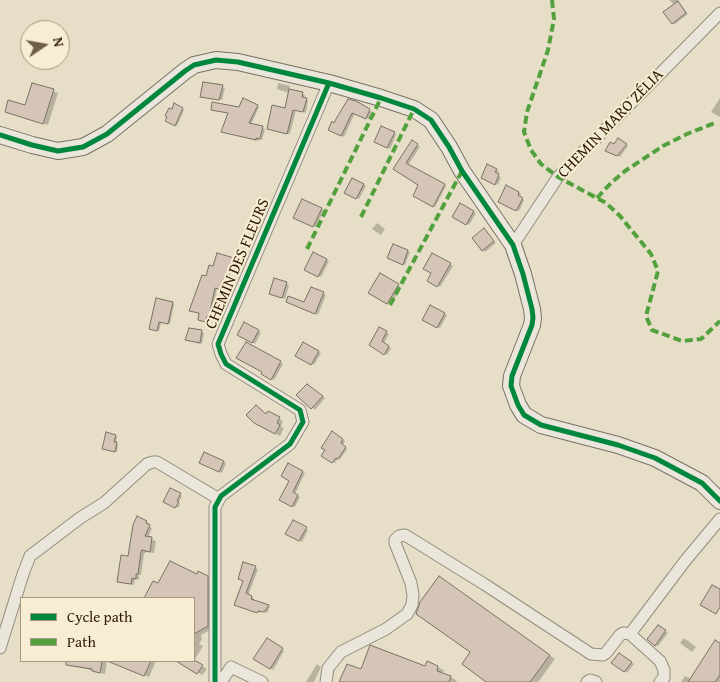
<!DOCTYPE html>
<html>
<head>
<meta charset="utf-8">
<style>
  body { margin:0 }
  #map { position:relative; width:720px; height:682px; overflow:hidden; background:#e6dec7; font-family:"Gentium Book Plus",serif }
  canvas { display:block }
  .legend { position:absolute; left:20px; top:597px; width:175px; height:65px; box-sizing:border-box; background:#f7edd2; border:1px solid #a69880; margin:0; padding:6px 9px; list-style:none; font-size:15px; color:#2d1906 }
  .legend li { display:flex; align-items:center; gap:10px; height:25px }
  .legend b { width:25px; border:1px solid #a69880 }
  .north { position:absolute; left:20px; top:20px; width:50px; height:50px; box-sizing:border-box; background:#f7edd2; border:1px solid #a69880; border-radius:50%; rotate:78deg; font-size:14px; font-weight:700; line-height:20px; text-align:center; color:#2d1906 }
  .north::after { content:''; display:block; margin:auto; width:18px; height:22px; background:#6e5e4a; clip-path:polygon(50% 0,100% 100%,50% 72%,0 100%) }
</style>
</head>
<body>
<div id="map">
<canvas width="720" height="682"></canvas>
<ul class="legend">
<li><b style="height:6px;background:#00873e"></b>Cycle path</li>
<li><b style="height:6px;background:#52a13d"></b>Path</li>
</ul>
<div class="north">N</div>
</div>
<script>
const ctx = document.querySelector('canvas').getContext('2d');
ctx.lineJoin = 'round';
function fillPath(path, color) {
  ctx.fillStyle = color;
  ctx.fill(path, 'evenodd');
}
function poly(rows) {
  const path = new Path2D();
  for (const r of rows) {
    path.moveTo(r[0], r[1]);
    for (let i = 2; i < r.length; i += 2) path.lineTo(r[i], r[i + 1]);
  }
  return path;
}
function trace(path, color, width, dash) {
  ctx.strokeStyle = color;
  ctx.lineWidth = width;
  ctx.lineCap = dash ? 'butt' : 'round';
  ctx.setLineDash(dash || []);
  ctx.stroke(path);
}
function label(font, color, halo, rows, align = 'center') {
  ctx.font = font + ' "Gentium Book Plus",serif';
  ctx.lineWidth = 4;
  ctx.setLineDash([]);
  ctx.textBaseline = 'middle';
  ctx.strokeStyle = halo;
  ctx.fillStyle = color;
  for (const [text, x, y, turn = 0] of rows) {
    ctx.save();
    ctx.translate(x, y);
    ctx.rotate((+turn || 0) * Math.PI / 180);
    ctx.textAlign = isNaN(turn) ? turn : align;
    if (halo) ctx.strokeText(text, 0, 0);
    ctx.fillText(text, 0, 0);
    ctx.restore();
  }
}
fillPath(poly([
  [669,0,677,0,688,14,675,24,672,23,675,5],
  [278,83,290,86,289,90,305,95,304,99,308,101,306,113,296,110,290,134,271,129,286,109,289,93,277,89],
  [222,87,225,88,222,100,204,97],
  [53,91,58,93,48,125,6,111,26,107],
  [720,98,720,117,711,112],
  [244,100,259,107,251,125,265,129,262,140,259,139,258,141,222,131,229,113,212,109,240,108],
  [356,102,372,112,369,119,355,113,344,137,329,130],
  [175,105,184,110,177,126,167,121],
  [382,128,396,135,390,149,375,142],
  [618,140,628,146,620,157,607,150,614,145],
  [412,142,420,147,408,165,446,186,435,207,415,195,420,184,395,169],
  [488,166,499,171,497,175,501,177,498,185,483,178],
  [353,179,366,186,359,199,346,192],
  [507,186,521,194,520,198,524,200,519,211,500,201],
  [302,201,324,210,316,227,298,219],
  [460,204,476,213,469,225,454,216],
  [377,223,385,229,381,235,372,229],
  [484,230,496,243,485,252,483,250],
  [408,251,410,252,405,265,391,259],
  [314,253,329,261,321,277,305,270],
  [433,254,453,266,440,287,428,280,433,273],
  [233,259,236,261,233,272,231,271,228,285,225,284,223,290,217,288,212,317,210,316,208,323,202,321,201,314,191,311,207,277,214,267],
  [380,275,401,287,391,304,370,293],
  [286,284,289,285,285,299,273,295],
  [311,289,326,295,318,315,291,303,305,303],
  [172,303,174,304,170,324,161,323,159,331,152,330],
  [430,306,447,315,440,328,423,319],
  [245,323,261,333,255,344,239,335],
  [380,328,389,334,384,343,391,348,387,355,371,344],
  [190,329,204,333,202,344,189,340],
  [246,344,283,364,274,380,262,374,264,371],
  [304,344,321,353,314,365,297,355],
  [310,387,325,398,315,410,298,395],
  [260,409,267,415,269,413,283,421,281,427,284,428,280,436,255,422],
  [332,433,345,441,343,445,347,449,340,459,338,458,335,463,323,456],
  [115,436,117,437,116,443,118,445,117,452,106,449],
  [205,453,226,463,222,473,203,464],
  [289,465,305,473,295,494,300,497,295,507,280,499,291,480],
  [171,490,182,496,178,503,180,504,178,508,164,501],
  [137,518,150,524,148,526,152,528,148,538,156,541,154,553,146,552,144,554,141,575,139,575,139,580,135,579,134,585,122,583,119,581,129,558],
  [293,522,308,530,302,542,287,534],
  [244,564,258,569,248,596,254,598,253,601,270,607,267,613,260,611,260,613,238,606,245,581],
  [199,573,212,580,212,629,201,635,202,639,199,644,203,646,194,661,207,669,202,675,179,661,194,661,194,598,146,598,153,583,158,584,197,576],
  [445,581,555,659,538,682,489,682,471,652],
  [658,626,668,633,658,646,655,645],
  [684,638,696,647,692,652,680,643],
  [267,639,284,651,273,670,255,659],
  [720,644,720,682,681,682,685,676,691,679],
  [619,655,634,664,627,673,624,671],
  [67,661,107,661,105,674,71,665,67,663],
  [117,661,156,661,149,677,120,666,115,664],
  [428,663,444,670,442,674,451,677,457,681,456,682,342,682,361,670,426,668],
  [317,664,321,667,314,682,306,682]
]), '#0003');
const building = poly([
  [678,1,686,13,672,24,663,12,678,1],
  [203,82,223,85,219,100,200,97,203,82],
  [32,83,54,89,43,124,5,112,8,100,25,105,32,83],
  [289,89,303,92,302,97,307,98,303,112,293,110,287,134,267,129,272,105,285,108,289,89],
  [243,98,258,105,249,123,263,126,260,139,256,138,256,140,221,132,228,113,211,110,212,102,239,107,243,98],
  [348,99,356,101,370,109,366,119,352,113,341,136,328,130,332,121,334,123,336,119,348,99],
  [174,103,183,108,175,126,165,121,167,117,165,116,169,108,172,109,174,103],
  [381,126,395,132,387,148,374,142,381,126],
  [618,138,627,144,617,156,605,151,610,142,614,144,618,138],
  [412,140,418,144,406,163,445,184,433,207,413,196,418,185,393,169,412,140],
  [487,164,497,169,495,172,499,174,495,185,481,178,487,164],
  [352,178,364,184,356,199,344,193,352,178],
  [506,185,519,192,518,195,523,198,516,211,498,202,506,185],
  [302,199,322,208,313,227,293,218,302,199],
  [460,203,474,211,466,225,452,217,460,203],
  [484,228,494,241,482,251,472,238,484,228],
  [393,244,408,250,403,265,387,258,393,244],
  [313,252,327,259,318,277,304,270,313,252],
  [217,253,234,258,231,271,229,271,226,284,222,284,221,290,215,288,209,316,207,316,206,322,198,320,199,313,189,311,202,275,206,276,209,265,213,266,217,253],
  [432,253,451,263,437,287,427,281,431,273,423,269,432,253],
  [380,273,399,284,387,304,368,293,380,273],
  [274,278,287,282,282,298,269,294,274,278],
  [311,287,324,292,315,314,286,302,288,296,304,302,311,287],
  [156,298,173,302,168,324,159,322,157,331,149,329,156,298],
  [430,305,445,313,437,328,422,320,430,305],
  [244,322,259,330,252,343,237,335,244,322],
  [379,327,387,331,382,341,389,346,384,355,369,345,379,327],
  [189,328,202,330,200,343,185,340,189,328],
  [246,342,281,361,271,380,261,374,262,372,236,358,246,342],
  [303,342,319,351,311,365,295,356,303,342],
  [307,384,323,396,311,409,296,395,307,384],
  [256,405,266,414,268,411,280,417,277,423,280,425,275,434,254,423,246,415,256,405],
  [332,431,343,439,341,443,346,447,338,459,336,458,332,463,321,456,325,450,321,448,332,431],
  [106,432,116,435,114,442,117,442,115,452,102,449,106,432],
  [204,452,224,461,219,472,199,463,204,452],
  [288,463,303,471,293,492,298,495,292,507,279,500,289,481,281,476,288,463],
  [170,488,181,493,177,501,179,502,175,508,163,502,170,488],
  [137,516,147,521,146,523,150,525,145,536,152,537,150,552,142,550,141,552,138,574,136,574,136,579,132,578,131,584,117,582,121,555,128,556,133,525,137,516],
  [293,520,307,527,299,541,285,534,293,520],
  [170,561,197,574,198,571,208,576,208,626,194,634,194,598,144,598,153,581,158,583,170,561],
  [243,562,256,566,246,593,252,596,251,599,269,605,264,612,258,611,257,613,234,605,243,581,238,579,243,562],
  [439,576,550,655,530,682,486,682,462,664,470,652,416,614,420,602,439,576],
  [712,585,720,589,720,607,716,614,700,605,712,585],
  [658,625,666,630,655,646,647,639,658,625],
  [267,638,283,648,270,669,253,659,267,638],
  [715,640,720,643,720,675,715,682,688,682,715,640],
  [370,645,425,666,427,661,438,666,437,671,451,676,449,682,339,682,347,664,361,669,370,645],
  [619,653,632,662,624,672,611,663,619,653],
  [66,661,102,661,100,673,92,671,92,669,66,665,66,661],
  [107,661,151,661,144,676,107,661],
  [176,661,196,661,203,665,197,674,176,661]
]);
fillPath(building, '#d5c5b6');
trace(building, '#797264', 1);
const street = poly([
  [513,245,558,177,720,13],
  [630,634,685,561,720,519],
  [0,648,23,574,30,556,80,518,104,503,147,464,153,462,157,462,219,499],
  [215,682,215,507,221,496,290,444,303,422,300,410,226,364,221,354,218,344,329,83],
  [221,682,231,667,262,682],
  [326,682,328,668,341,652,386,629,407,614,412,605,413,595,411,583,395,543,395,540,399,536,405,535,484,584,591,654,603,655,606,653,620,635,623,633,630,634,660,661,664,670,664,678,660,682],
  [587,682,590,680,596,682]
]);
const secondary = poly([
  [0,135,32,145,58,151,83,147,107,134,185,71,194,65,216,60,238,62,329,83,381,98,414,109,431,120,449,147,462,171,513,245,523,274,532,309,533,318,532,325,512,376,511,386,518,405,524,415,541,425,618,445,655,458,702,483,720,501]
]);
trace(street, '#948d7d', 13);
trace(secondary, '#797264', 18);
trace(street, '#eae6db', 11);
trace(secondary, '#eae6db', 16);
trace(poly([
  [552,0,554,19,548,50,527,112,524,132,531,150,541,164,558,177,606,203,620,216,651,254,658,271,646,316,652,330,682,341,701,339,720,321],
  [597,198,611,183,625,171,663,146,687,134,717,122],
  [361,217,414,109],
  [307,249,381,98],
  [390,305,462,171]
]), '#52a13d', 4, [8, 4]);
trace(poly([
  [0,135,32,145,58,151,83,147,107,134,185,71,194,65,216,60,238,62,329,83,381,98,414,109,431,120,449,147,462,171,513,245,523,274,532,309,533,318,532,325,512,376,511,386,518,405,524,415,541,425,618,445,655,458,702,483,720,501],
  [215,682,215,507,221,496,290,444,303,422,300,410,226,364,221,354,218,344,329,83]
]), '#00873e', 5);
label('16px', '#2d1906', '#f7edd2', [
  ["CHEMIN MARO ZÉLIA",611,124,-46],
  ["CHEMIN DES FLEURS",238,264,-67]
]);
</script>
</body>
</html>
